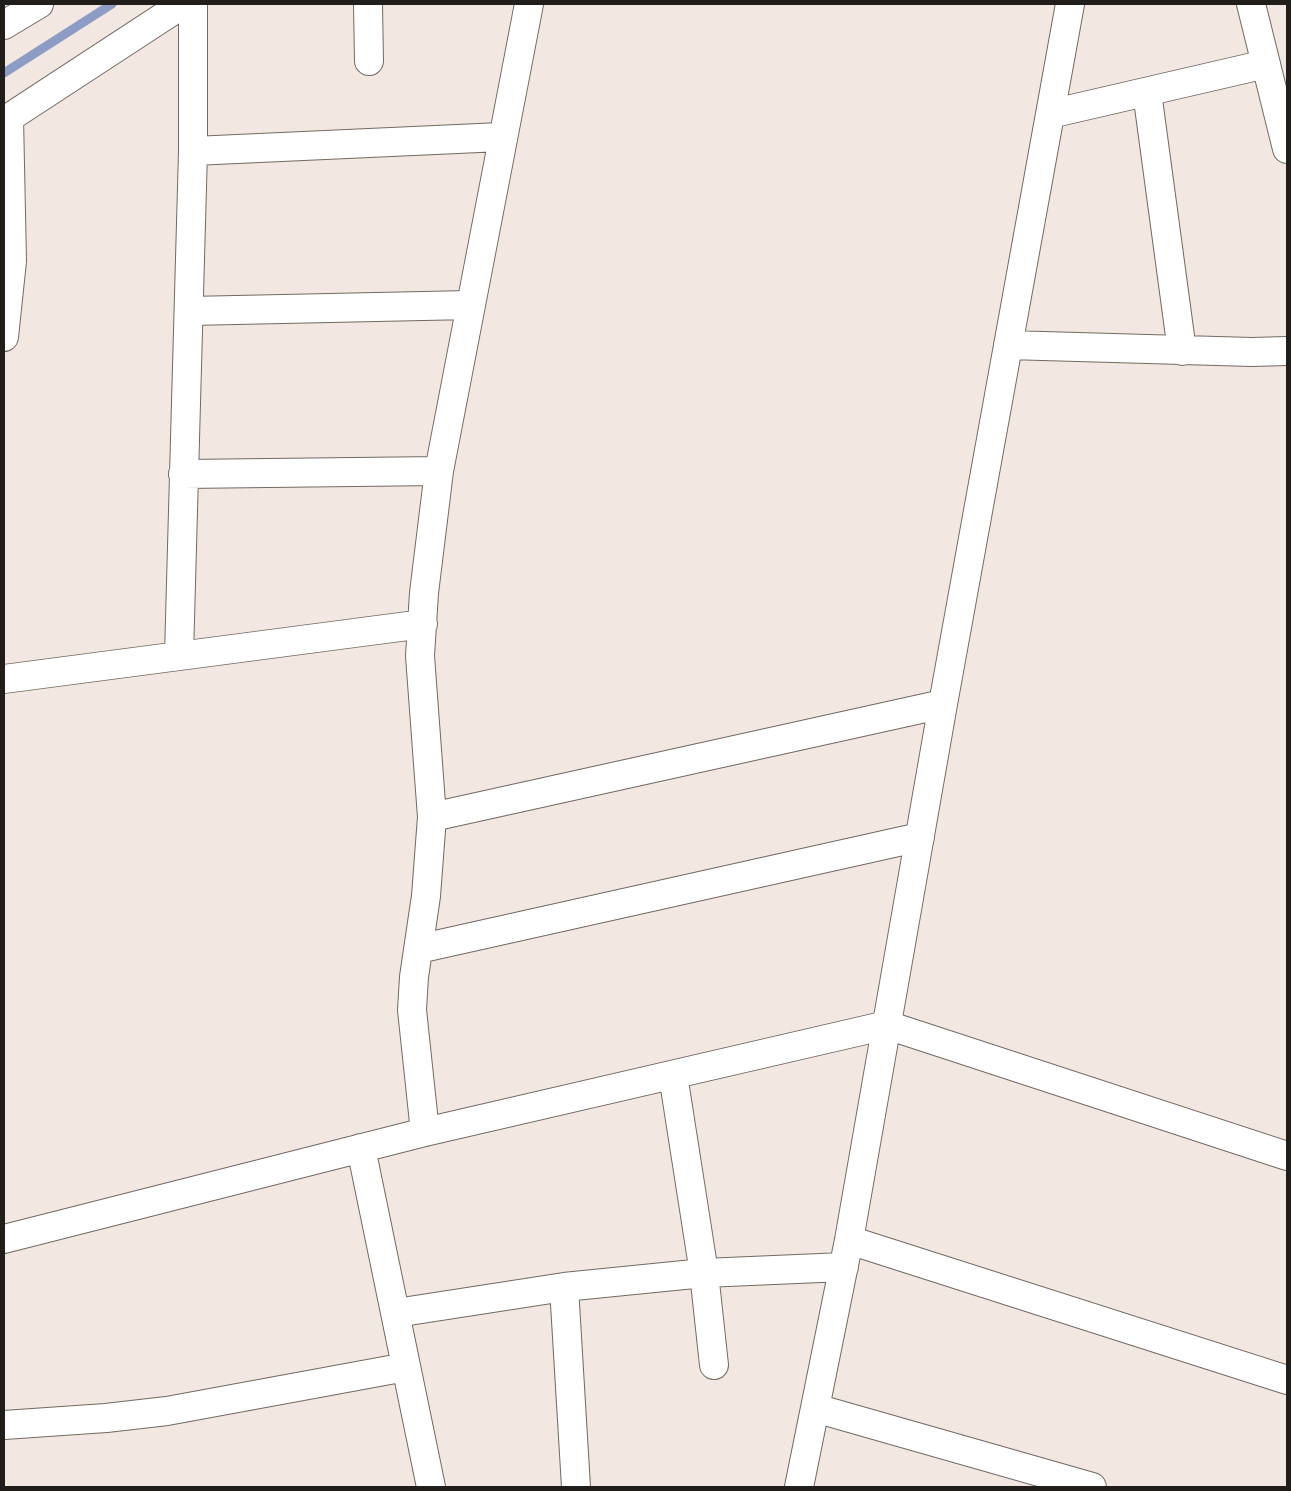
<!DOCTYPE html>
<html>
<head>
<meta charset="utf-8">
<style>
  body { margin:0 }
  #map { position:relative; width:1291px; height:1491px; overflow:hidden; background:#f2e8e1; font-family:Lato,sans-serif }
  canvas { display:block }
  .frame { position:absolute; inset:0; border:5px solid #201d1a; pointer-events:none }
</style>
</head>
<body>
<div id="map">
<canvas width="1291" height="1491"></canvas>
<div class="frame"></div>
</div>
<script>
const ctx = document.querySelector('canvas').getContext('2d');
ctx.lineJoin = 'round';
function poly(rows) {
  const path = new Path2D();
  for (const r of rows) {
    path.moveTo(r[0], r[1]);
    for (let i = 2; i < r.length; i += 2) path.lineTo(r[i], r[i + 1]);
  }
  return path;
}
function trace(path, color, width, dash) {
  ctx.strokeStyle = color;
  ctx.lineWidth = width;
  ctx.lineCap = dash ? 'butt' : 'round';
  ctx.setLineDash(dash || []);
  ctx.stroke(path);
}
trace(poly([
  [4,73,112,4]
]), '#8d9cc5', 9);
const minor = poly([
  [368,4,369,61],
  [1251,4,1287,149],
  [4,25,39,4],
  [1147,92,1182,351],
  [1050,114,1266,64],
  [4,121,183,4],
  [193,151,501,137],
  [189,311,470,305],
  [4,337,12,261,9,117],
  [1008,345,1252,352,1287,351],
  [183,474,439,471],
  [179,655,193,151,193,4],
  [4,679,423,624],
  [432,817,943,704],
  [418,949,920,837],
  [673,1075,704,1273,714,1365],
  [425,1132,412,1010,414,977,426,896,432,817,420,656,424,593,439,471,529,4],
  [361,1148,431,1487],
  [4,1239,425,1132,887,1025,1287,1156],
  [849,1240,1287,1380],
  [564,1287,576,1487],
  [396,1313,564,1287,704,1273,844,1267],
  [815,1408,1092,1487],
  [4,1425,106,1418,167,1411,406,1367],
  [799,1487,849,1240,943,704,1070,4]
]);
trace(minor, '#726963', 30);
trace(minor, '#fff', 28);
</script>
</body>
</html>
